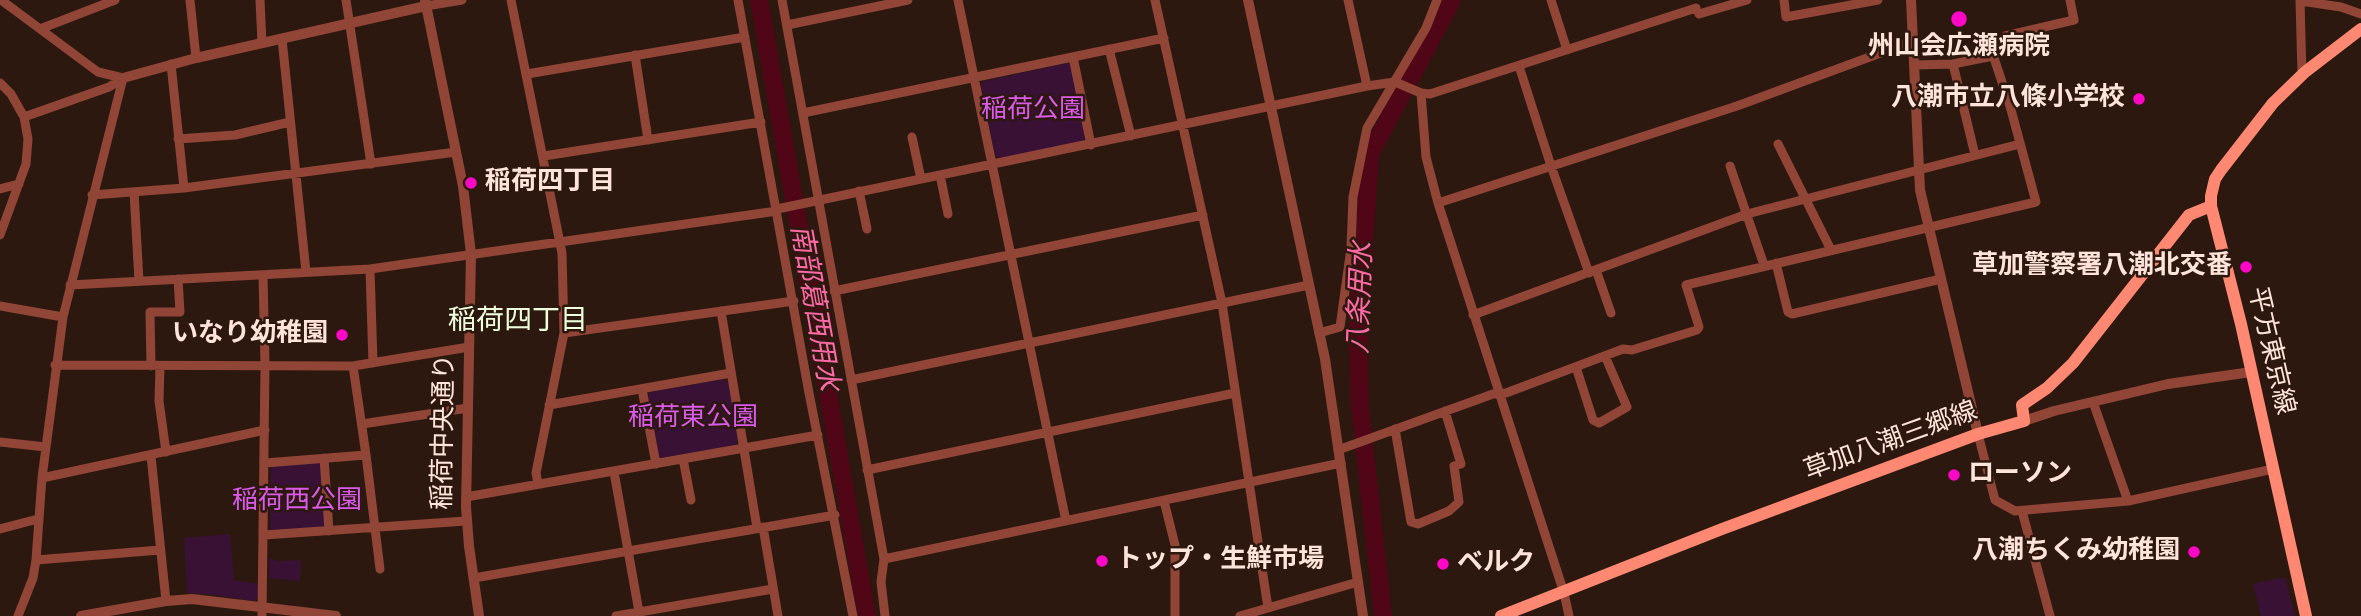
<!DOCTYPE html>
<html>
<head>
<meta charset="utf-8">
<style>
  body { margin:0 }
  canvas { display:block; background:#2d180f }
</style>
</head>
<body>
<canvas width="2361" height="616"></canvas>
<script>
const ctx = document.querySelector('canvas').getContext('2d');
ctx.lineJoin = 'round';
function fillPath(path, color) {
  ctx.fillStyle = color;
  ctx.fill(path, 'evenodd');
}
function poly(rows) {
  const path = new Path2D();
  for (const r of rows) {
    path.moveTo(r[0], r[1]);
    for (let i = 2; i < r.length; i += 2) path.lineTo(r[i], r[i + 1]);
  }
  return path;
}
function trace(path, color, width, dash) {
  ctx.strokeStyle = color;
  ctx.lineWidth = width;
  ctx.lineCap = dash ? 'butt' : 'round';
  ctx.setLineDash(dash || []);
  ctx.stroke(path);
}
function label(font, color, halo, rows, align = 'center') {
  ctx.font = font + ' Jost,"Noto Sans JP",sans-serif';
  ctx.lineWidth = 5;
  ctx.setLineDash([]);
  ctx.textBaseline = 'middle';
  ctx.strokeStyle = halo;
  ctx.fillStyle = color;
  for (const [text, x, y, turn = 0] of rows) {
    ctx.save();
    ctx.translate(x, y);
    ctx.rotate((+turn || 0) * Math.PI / 180);
    ctx.textAlign = isNaN(turn) ? turn : align;
    if (halo) ctx.strokeText(text, 0, 0);
    ctx.fillText(text, 0, 0);
    ctx.restore();
  }
}
fillPath(poly([
  [1067,63,1071,65,1085,138,1083,142,1001,159,995,155,981,85,984,81],
  [723,379,729,383,738,439,734,446,661,459,657,455,647,396,650,392],
  [319,462,321,464,326,525,324,527,272,531,270,529,271,465],
  [230,534,234,580,259,584,259,597,253,601,208,594,187,593,184,538],
  [269,558,278,561,301,560,300,581,269,578],
  [2285,577,2295,616,2261,616,2253,584]
]), '#381134');
trace(poly([
  [759,0,867,616],
  [1383,616,1360,408,1358,329,1370,154,1452,0]
]), '#500617', 18);
trace(poly([
  [1,0,98,72,123,78],
  [190,0,196,58],
  [260,0,262,43],
  [346,0,371,164],
  [511,0,562,253,564,333,536,473,538,484],
  [738,0,809,393,853,616],
  [782,0,884,559,881,582,885,616],
  [958,0,1066,521],
  [1155,0,1222,303,1268,608],
  [1348,0,1367,86],
  [1551,0,1567,50],
  [1784,0,1786,17,1878,0],
  [2300,0,2302,75],
  [2301,1,2341,7,2361,14],
  [426,6,462,0],
  [1699,14,1747,0],
  [787,25,908,0],
  [40,29,115,0],
  [282,39,306,272],
  [1109,49,1131,136],
  [635,55,648,140],
  [1073,57,1091,145],
  [171,64,184,188],
  [1953,64,1975,155],
  [1914,65,1953,64,1993,56],
  [1519,66,1551,166,1589,273],
  [527,74,745,37],
  [0,83,11,94,24,117,28,139,26,164,0,235],
  [1421,93,1426,157,1438,203,1564,593,1569,616],
  [803,113,1164,38],
  [24,117,109,87,123,78],
  [912,137,921,179],
  [178,139,235,135,290,122],
  [1778,144,1831,250],
  [544,156,761,122],
  [1730,166,1764,265],
  [940,175,948,214],
  [0,189,19,184],
  [859,191,867,229],
  [134,192,139,281],
  [92,195,184,188,456,152],
  [1438,203,1737,106,1913,41],
  [777,209,1367,86,1395,82,1421,93,1430,94,1696,8],
  [1776,263,1788,312,1792,314,1941,279],
  [370,269,373,363],
  [1596,270,1611,313],
  [70,285,370,269,777,211],
  [834,291,1203,215],
  [0,306,63,317],
  [721,311,757,528],
  [1473,315,1747,214,2020,144],
  [564,333,794,301],
  [1319,333,1340,327,1351,248,1353,197,1367,128,1426,28,1437,0],
  [55,365,353,366,469,347],
  [151,366,150,312,180,312,178,279],
  [160,366,159,401,166,452],
  [1576,367,1593,420,1599,423,1627,407,1605,356],
  [851,380,1309,285],
  [642,389,656,464],
  [2093,402,2128,501],
  [549,405,731,373],
  [362,424,468,408],
  [1395,429,1411,522,1418,524,1449,511,1459,502,1454,466,1461,464,1445,411],
  [1978,434,1995,500,2015,511,2128,501,2273,469],
  [0,442,46,447],
  [1338,450,1493,394,1506,393,1623,349,1632,350,1697,330,1699,327,1686,285,2036,202,2010,106,1992,52,2005,36,2074,20,2070,0],
  [366,455,380,569],
  [151,456,166,601],
  [324,458,329,531],
  [683,459,691,500],
  [265,463,366,455,353,366],
  [867,470,1235,393],
  [614,472,639,612],
  [42,478,265,430],
  [466,497,818,435],
  [1164,501,1175,545,1175,616],
  [2022,511,2050,616],
  [763,527,778,616],
  [0,529,38,519],
  [264,535,466,521],
  [884,559,1341,463],
  [36,560,160,550],
  [474,578,835,515],
  [18,616,33,578,36,560,42,478,63,317,123,78],
  [262,616,265,365,263,275],
  [616,616,773,589],
  [1240,616,1358,582]
]), '#914536', 9);
trace(poly([
  [425,0,463,186,471,254,466,507,469,546,479,616],
  [1248,0,1325,359,1363,616],
  [1911,0,1920,190,1978,434],
  [123,78,196,58,426,6],
  [2024,421,2054,411,2168,384,2251,372],
  [81,616,166,601,192,599,336,616]
]), '#914536', 10);
trace(poly([
  [1501,616,1722,529,1978,434,2024,421,2022,405,2047,388,2073,363,2189,215,2211,206],
  [2306,616,2241,324,2211,206,2211,196,2215,179,2221,170,2273,103,2305,72,2361,29]
]), '#ff8872', 12);
for (const [x, y, r, color] of [
  [1959,19,9,"#ff07c6"],
  [2139,99,7,"#ff07c6"],
  [471,183,7,"#ff07c6"],
  [2246,267,7,"#ff07c6"],
  [342,335,7,"#ff07c6"],
  [1954,475,7,"#ff07c6"],
  [2194,552,7,"#ff07c6"],
  [1102,561,7,"#ff07c6"],
  [1443,564,7,"#ff07c6"]
]) {
  const dot = new Path2D();
  dot.arc(x, y, r, 0, 2 * Math.PI);
  ctx.fillStyle = color;
  ctx.fill(dot);
  trace(dot, '#2d180f', 2.5);
}
label('bold 26px', '#ffe4db', '#2d180f', [
  ["州山会広瀬病院",1959,48,"center"],
  ["八潮市立八條小学校",2125,99],
  ["稲荷四丁目",485,183,"left"],
  ["草加警察署八潮北交番",2232,267],
  ["いなり幼稚園",328,335],
  ["ローソン",1968,475,"left"],
  ["八潮ちくみ幼稚園",2180,552],
  ["トップ・生鮮市場",1116,561,"left"],
  ["ベルク",1457,564,"left"]
], 'right');
label('26px', '#db5aec', '#2d180f', [
  ["稲荷公園",1033,111],
  ["稲荷東公園",693,419],
  ["稲荷西公園",297,502]
]);
label('26px', '#ffe4db', '#2d180f', [
  ["平方東京線",2270,351,77],
  ["稲荷中央通り",445,432,-89],
  ["草加八潮三郷線",1891,442,-20]
]);
label('italic 28px', '#ff69a6', '#2d180f', [
  ["八条用水",1362,298,-88],
  ["南部葛西用水",813,308,80]
]);
label('28px', '#efd', '#2d180f', [
  ["稲荷四丁目",518,322]
]);
</script>
</body>
</html>
